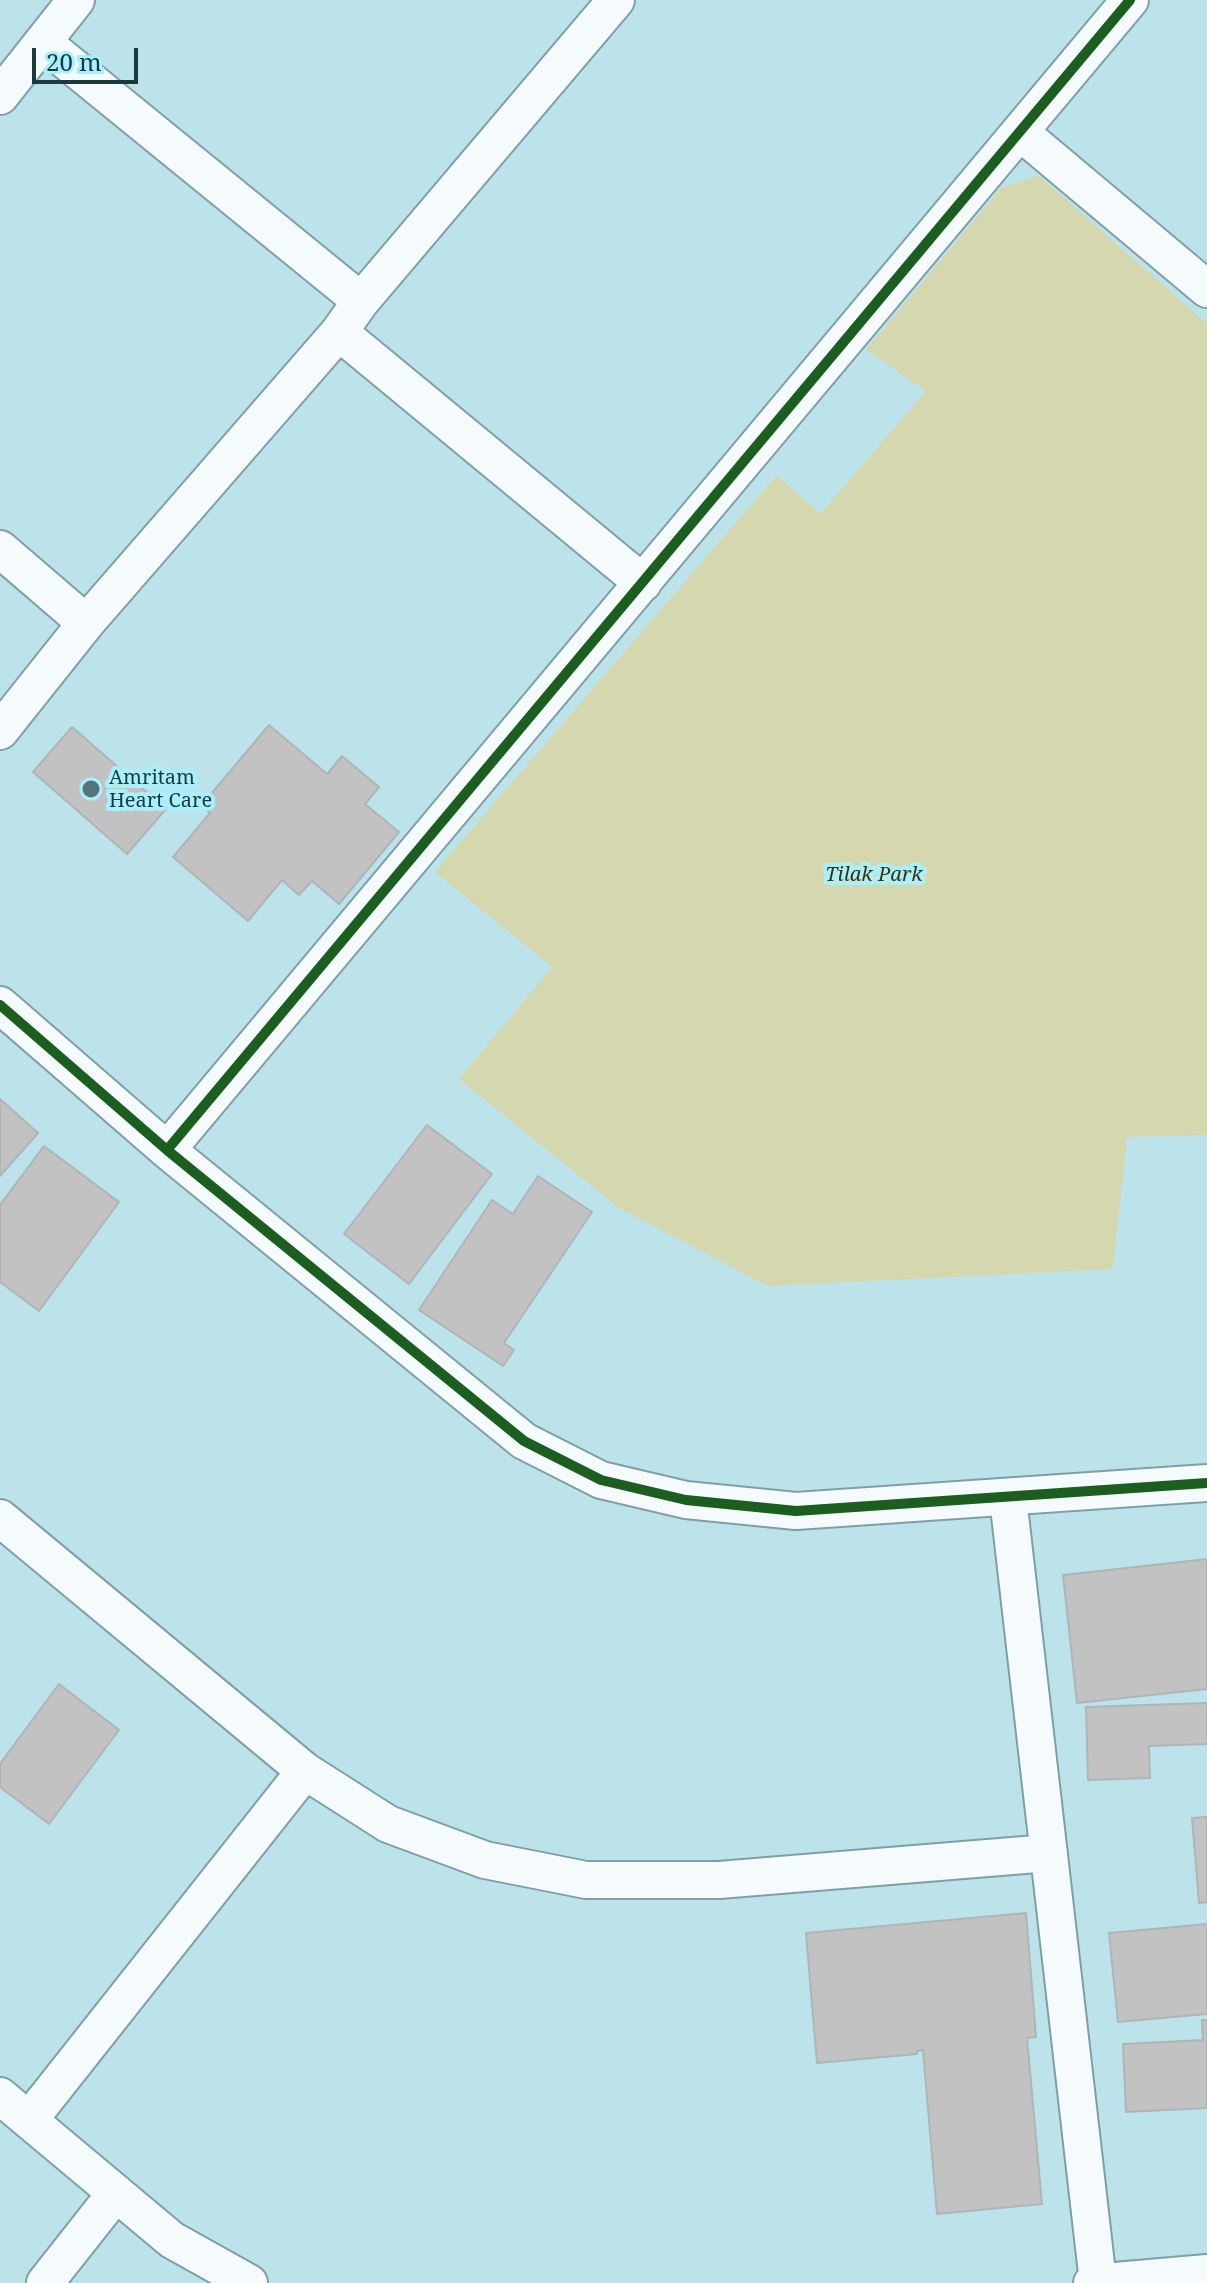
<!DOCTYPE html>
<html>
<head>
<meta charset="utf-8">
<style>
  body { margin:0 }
  #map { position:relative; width:1207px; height:2283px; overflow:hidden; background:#bce3ea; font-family:"Noto Serif",serif }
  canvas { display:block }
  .scale { position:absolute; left:32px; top:48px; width:106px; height:36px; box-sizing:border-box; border:4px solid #1c393e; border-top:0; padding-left:10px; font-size:24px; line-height:28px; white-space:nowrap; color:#1c393e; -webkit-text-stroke:6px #a9f0fd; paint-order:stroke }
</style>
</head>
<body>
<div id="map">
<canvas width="1207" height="2283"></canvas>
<div class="scale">20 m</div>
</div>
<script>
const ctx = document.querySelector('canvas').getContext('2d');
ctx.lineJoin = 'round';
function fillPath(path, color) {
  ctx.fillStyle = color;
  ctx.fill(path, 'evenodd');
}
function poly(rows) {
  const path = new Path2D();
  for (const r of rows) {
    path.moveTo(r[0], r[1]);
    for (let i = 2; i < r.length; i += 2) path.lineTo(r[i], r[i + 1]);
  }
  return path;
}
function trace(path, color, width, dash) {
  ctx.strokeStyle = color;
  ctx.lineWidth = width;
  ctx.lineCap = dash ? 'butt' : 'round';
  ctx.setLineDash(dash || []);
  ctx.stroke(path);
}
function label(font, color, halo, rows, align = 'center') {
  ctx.font = font + ' "Noto Serif",serif';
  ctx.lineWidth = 8;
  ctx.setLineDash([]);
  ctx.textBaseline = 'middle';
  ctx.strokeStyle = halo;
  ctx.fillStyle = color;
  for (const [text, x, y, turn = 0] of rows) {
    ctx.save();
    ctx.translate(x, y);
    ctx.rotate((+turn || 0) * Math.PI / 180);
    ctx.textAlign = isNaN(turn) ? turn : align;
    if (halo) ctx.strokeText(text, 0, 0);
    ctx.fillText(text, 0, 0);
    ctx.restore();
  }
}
fillPath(poly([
  [1039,176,1207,324,1207,1135,1127,1137,1113,1269,768,1286,619,1208,459,1079,552,967,435,872,777,475,820,514,926,391,866,350,1002,187]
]), '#d5d7ae');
const building = poly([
  [269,725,327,774,342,756,379,787,365,804,399,832,339,904,312,881,299,895,282,880,248,921,173,857,210,813,201,806,269,725],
  [72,727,166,809,127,854,33,772,72,727],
  [0,1099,38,1133,0,1176,0,1099],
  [427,1125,492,1174,409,1284,344,1234,427,1125],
  [44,1146,119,1202,39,1311,0,1282,0,1205,44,1146],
  [538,1176,592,1212,504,1343,514,1350,503,1366,419,1310,492,1200,513,1214,538,1176],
  [1207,1559,1207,1689,1077,1703,1063,1575,1207,1559],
  [59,1684,119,1730,49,1824,0,1787,0,1764,59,1684],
  [1207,1703,1207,1744,1149,1746,1150,1778,1088,1780,1086,1707,1207,1703],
  [1207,1817,1207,1902,1199,1903,1192,1818,1207,1817],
  [1026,1913,1036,2037,1027,2038,1042,2204,937,2214,923,2050,917,2051,917,2054,817,2063,806,1933,1026,1913],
  [1207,1924,1207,2014,1118,2022,1109,1933,1207,1924],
  [1202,2020,1207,2020,1207,2108,1126,2112,1123,2044,1203,2040,1202,2020]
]);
fillPath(building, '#c3c2c2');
trace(building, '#afb5b7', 2);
const street = poly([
  [44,43,361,301],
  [0,96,76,0],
  [1020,132,1207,289],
  [339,332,643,583],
  [0,549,86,623],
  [0,731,86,623,339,332,361,301,616,0],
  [0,1005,167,1150,524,1441,601,1480,686,1500,796,1511,1207,1483],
  [167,1150,1130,0],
  [1008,1498,1098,2282],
  [0,1518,305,1771,388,1824,485,1860,586,1880,719,1880,1049,1853],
  [0,2096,172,2240,249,2283],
  [29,2120,305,1771],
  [45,2283,116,2193],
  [1092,2283,1207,2273]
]);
trace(street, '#809fa5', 40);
trace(street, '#f5fbfc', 36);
trace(poly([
  [0,1005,167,1150,524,1441,601,1480,686,1500,796,1511,1207,1483],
  [167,1150,1130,0]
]), '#1b5e20', 10);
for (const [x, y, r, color] of [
  [91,789,10,"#54747a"]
]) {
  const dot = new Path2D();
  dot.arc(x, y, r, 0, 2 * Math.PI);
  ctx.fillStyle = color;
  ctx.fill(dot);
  trace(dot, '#a9f0fd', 3);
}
label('20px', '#1c393e', '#a9f0fd', [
  ["Amritam",109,778],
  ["Heart Care",109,801]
], 'left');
label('italic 20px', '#3e3104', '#a9f0fd', [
  ["Tilak Park",874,875]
]);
</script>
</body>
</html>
